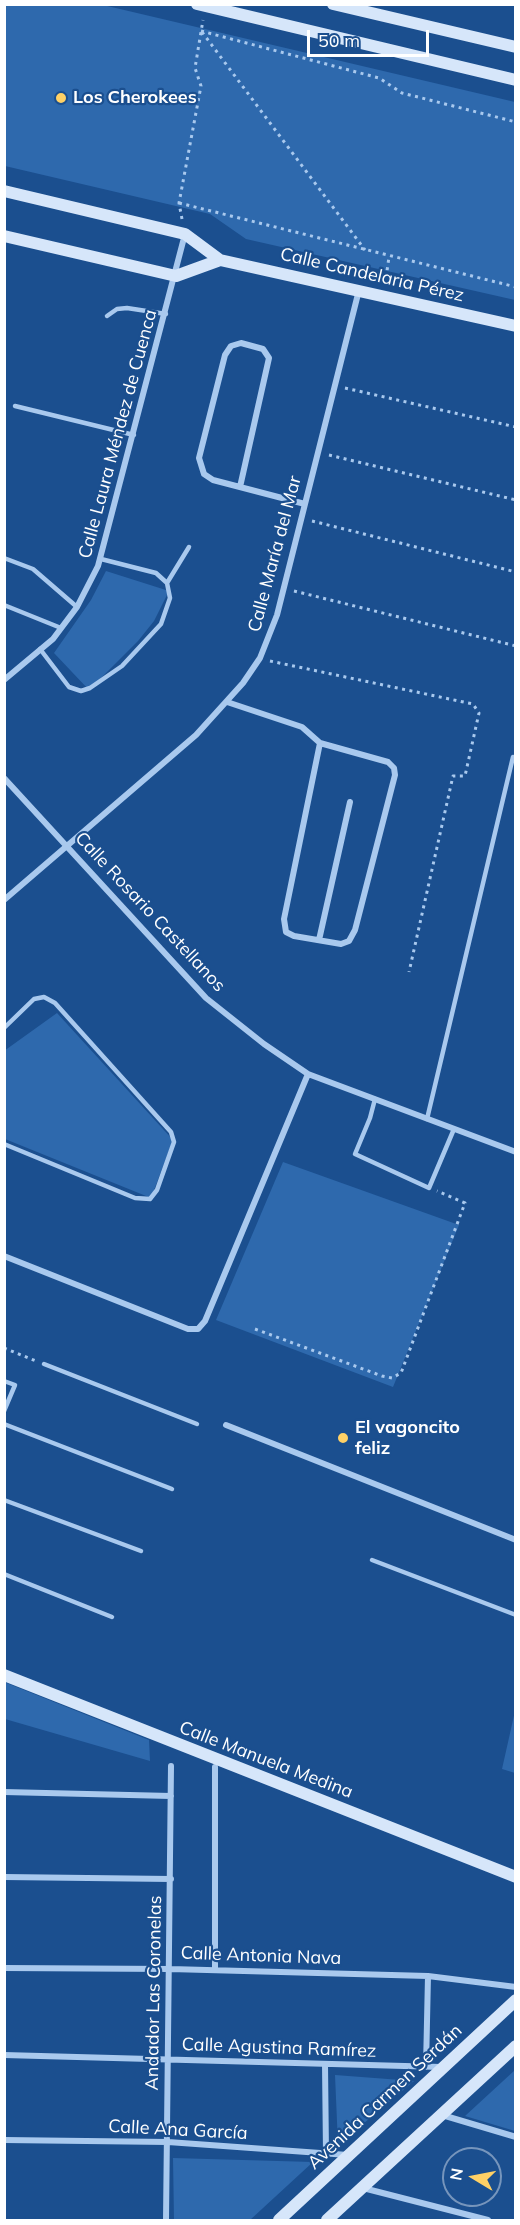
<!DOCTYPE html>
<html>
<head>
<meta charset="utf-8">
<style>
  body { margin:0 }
  #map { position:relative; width:520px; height:2225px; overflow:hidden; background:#1b4f8f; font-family:Mulish,sans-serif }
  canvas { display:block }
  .frame { position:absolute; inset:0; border:6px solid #fff; pointer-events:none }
  .north { position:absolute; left:442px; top:2147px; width:60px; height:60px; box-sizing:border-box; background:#1b4f8f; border:2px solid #7695bc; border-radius:50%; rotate:280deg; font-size:16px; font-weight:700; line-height:24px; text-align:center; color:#fff }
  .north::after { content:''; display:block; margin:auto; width:21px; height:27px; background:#ffd166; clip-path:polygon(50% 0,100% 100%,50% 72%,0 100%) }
  .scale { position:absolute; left:307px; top:30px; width:122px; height:27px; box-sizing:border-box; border:3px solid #fff; border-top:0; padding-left:8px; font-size:18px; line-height:21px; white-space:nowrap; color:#fff; -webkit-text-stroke:4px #1b4f8f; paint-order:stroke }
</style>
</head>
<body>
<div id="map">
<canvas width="520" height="2225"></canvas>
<div class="frame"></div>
<div class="north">N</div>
<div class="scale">50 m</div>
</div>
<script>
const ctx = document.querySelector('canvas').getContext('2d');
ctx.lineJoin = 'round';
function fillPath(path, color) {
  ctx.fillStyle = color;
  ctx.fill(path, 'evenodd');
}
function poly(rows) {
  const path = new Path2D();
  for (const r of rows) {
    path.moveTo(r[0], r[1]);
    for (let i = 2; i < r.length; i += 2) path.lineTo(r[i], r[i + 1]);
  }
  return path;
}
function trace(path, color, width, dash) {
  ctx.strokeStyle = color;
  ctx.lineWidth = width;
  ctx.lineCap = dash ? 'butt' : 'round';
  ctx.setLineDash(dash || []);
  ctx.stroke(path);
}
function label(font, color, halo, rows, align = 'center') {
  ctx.font = font + ' Mulish,sans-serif';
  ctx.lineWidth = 4.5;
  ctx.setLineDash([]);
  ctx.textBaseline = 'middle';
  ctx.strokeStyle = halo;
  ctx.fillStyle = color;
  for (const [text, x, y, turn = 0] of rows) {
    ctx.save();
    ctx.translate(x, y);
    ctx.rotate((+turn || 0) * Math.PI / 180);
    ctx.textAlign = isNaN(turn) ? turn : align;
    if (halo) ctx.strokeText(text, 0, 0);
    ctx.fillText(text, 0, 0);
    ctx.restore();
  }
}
fillPath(poly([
  [5,4,103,5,515,102,515,300,246,239,210,214,5,166],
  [106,571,169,591,154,621,138,641,89,690,54,653,91,600],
  [57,1013,173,1140,151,1198,5,1139,4,1051],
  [283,1162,459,1225,393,1387,216,1320],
  [4,1682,149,1740,150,1761,5,1719],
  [515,1711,516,1773,515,1773,502,1769],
  [515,2070,515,2131,465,2116],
  [335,2075,414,2081,338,2145],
  [173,2158,313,2162,250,2220,174,2220]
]), '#2e69ad');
trace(poly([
  [201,31,379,78,402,93,516,122],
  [202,32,365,250],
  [179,203,516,287],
  [182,219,179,203,201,86,195,68,203,20],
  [385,285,389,257],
  [345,388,516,427],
  [329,455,516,500],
  [312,521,516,572],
  [294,591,516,646],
  [270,661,473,704,479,713,465,776,453,776,409,972],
  [255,1329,382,1376,392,1378,401,1373,465,1203,437,1191],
  [4,1348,36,1361]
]), '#a9c9ee', 3, [3, 4.5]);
trace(poly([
  [107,316,117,309,127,308,166,314],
  [15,406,134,435],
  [4,558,33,569,77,607],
  [167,583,189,547],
  [4,605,61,628],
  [40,649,69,687,81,691,90,688,122,666,161,624,170,598,167,583,156,573,101,559],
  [4,1028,34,999,44,997,55,1003,171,1132,174,1142,157,1190,150,1199,135,1198,4,1144],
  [375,1099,370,1118,355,1154,429,1188,454,1129],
  [427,1119,513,757],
  [44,1364,197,1424],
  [4,1381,15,1385,4,1411],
  [4,1424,172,1489],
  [4,1500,141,1551],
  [372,1560,516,1615],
  [4,1574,112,1617]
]), '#a9c9ee', 4.5);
trace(poly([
  [240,487,269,358,263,349,241,343,231,346,225,355,199,458,204,474,213,480,305,504],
  [4,680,53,639,77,607,98,566,185,234],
  [227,702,302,727,320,743,388,762,394,768,395,775,355,930,349,941,341,944,294,936,286,932,284,919,320,743],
  [4,778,206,998,264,1044,308,1074,516,1152],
  [4,900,196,735,243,683,260,658,277,615,359,290],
  [319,940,350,802],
  [4,1256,188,1329,198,1329,205,1321,308,1074],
  [226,1425,516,1540],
  [215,1767,215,1970],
  [4,1792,171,1796],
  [4,1877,171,1879],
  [4,1968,170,1969,428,1976,516,1987],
  [4,2055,441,2067],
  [325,2064,326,2154],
  [426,2067,428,1976],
  [442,2115,516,2137],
  [4,2140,168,2142,348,2155],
  [363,2188,488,2220],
  [166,2220,171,1766]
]), '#a9c9ee', 6);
trace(poly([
  [197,4,516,80],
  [333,4,516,47],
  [4,191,185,234,220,260,516,326],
  [4,236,176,276,220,260],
  [4,1675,516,1877],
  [279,2220,516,2000],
  [327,2220,516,2046]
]), '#d6e6fa', 12);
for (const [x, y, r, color] of [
  [61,98,6,"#ffd166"],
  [343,1438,6,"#ffd166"]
]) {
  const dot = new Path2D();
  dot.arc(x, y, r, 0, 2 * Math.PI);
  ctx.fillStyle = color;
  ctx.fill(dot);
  trace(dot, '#1b4f8f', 2);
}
label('bold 18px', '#fff', '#1b4f8f', [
  ["Los Cherokees",73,98],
  ["El vagoncito",355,1428],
  ["feliz",355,1449]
], 'left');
label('18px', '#fff', '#1b4f8f', [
  ["Calle Candelaria Pérez",372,275,13],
  ["Calle Laura Méndez de Cuenca",118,434,-75],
  ["Calle María del Mar",275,554,-75],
  ["Calle Rosario Castellanos",150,912,47],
  ["Calle Manuela Medina",266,1760,21],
  ["Calle Antonia Nava",261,1956,2],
  ["Andador Las Coronelas",154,1993,-89],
  ["Calle Agustina Ramírez",279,2048,2],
  ["Avenida Carmen Serdán",385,2097,-43],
  ["Calle Ana García",178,2130,3]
]);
</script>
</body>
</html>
